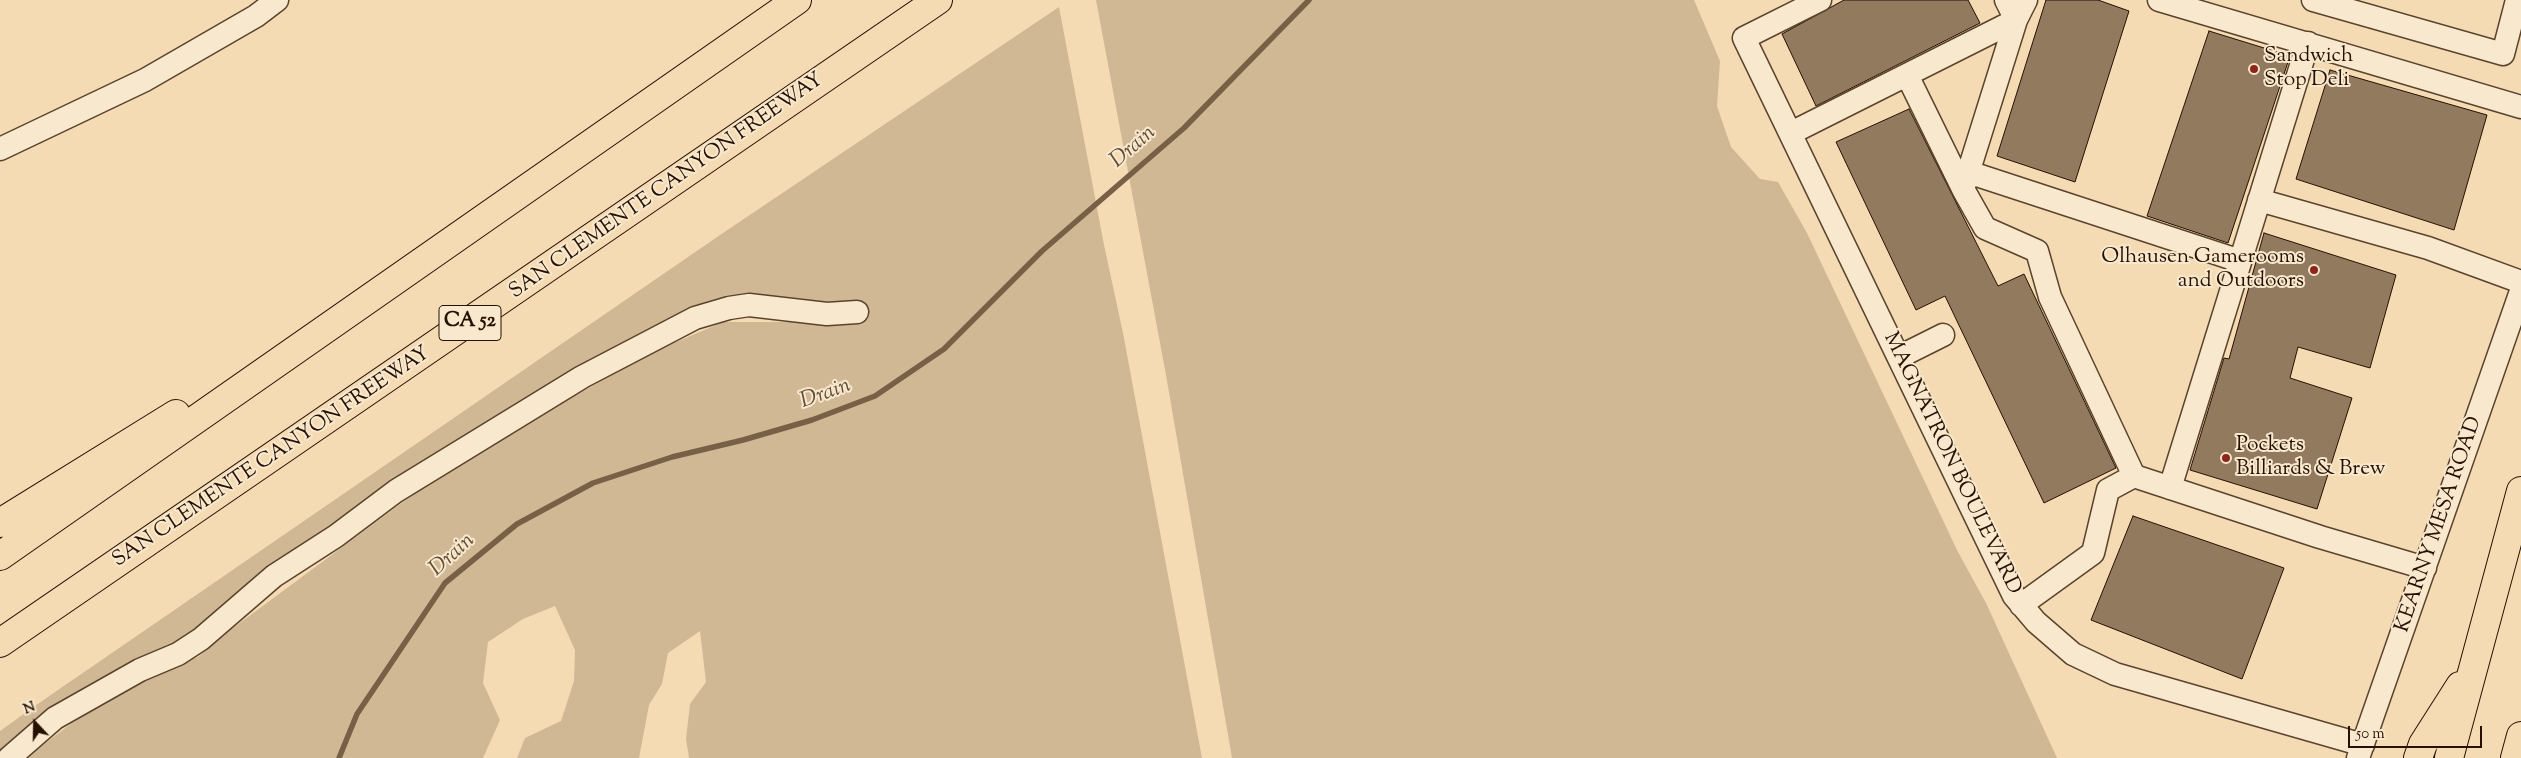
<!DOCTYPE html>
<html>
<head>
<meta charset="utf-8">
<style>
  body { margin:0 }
  #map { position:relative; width:2521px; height:758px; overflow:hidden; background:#f4dbb4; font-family:"Sorts Mill Goudy",serif }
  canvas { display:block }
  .north { position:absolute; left:10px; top:698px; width:50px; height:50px; -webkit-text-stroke:4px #f8e8ce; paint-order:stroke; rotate:339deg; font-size:14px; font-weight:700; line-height:20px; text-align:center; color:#271000 }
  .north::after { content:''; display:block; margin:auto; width:18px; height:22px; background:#271000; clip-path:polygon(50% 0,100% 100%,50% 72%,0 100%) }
  .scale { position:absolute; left:2348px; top:726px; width:134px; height:22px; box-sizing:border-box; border:2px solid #271000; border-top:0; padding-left:6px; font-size:15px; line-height:18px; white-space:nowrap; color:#271000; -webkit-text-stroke:4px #f8e8ce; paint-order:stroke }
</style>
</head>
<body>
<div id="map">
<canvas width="2521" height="758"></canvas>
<div class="north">N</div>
<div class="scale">50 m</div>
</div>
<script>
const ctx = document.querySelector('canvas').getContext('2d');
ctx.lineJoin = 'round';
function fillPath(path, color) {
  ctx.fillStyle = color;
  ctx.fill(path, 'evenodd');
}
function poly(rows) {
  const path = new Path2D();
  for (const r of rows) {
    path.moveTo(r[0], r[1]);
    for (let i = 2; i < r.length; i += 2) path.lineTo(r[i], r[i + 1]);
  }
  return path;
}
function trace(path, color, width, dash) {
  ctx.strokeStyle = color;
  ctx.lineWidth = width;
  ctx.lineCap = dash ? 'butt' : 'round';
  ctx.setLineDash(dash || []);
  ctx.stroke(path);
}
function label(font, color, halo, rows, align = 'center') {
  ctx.font = font + ' "Sorts Mill Goudy",serif';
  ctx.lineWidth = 4;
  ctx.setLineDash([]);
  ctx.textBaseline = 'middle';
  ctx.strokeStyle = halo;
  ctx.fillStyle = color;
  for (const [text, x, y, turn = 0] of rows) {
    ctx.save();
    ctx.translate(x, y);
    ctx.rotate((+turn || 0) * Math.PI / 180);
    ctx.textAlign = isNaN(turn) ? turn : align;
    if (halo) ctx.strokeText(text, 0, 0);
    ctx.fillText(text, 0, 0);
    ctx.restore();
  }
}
fillPath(poly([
  [1096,0,1694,0,1720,61,1717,106,1731,147,1760,179,1778,182,1807,233,1958,552,1986,603,2057,758,1232,758,1166,375],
  [1059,7,1104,245,1123,333,1202,758,689,758,686,739,690,704,706,682,700,631,668,653,662,684,649,705,639,758,517,758,525,738,561,721,574,681,575,650,555,606,523,619,488,642,483,683,500,720,483,758,26,758,85,713,144,678,198,657,233,628,457,462,653,352,723,322,853,322,866,309,844,306,724,301,566,378,431,459,395,483,327,535,304,547,261,577,181,642,158,655,142,659,97,684,68,701,0,752,0,731,42,701,720,235]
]), '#d1b895');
trace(poly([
  [339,758,357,714,445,583,517,524,593,483,672,457,743,440,812,420,875,396,944,349,1042,251,1184,128,1309,0]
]), '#786047', 5.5);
const building = poly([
  [1844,0,1968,0,1980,23,1816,106,1782,34,1844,0],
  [2046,0,2098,0,2129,11,2075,182,1997,156,2046,0],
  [2209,31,2290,56,2228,243,2147,216,2209,31],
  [2330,70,2487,115,2454,230,2296,179,2330,70],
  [1909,109,1998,286,2024,274,2116,468,2044,503,1945,296,1916,310,1836,142,1909,109],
  [2264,233,2396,275,2370,368,2298,347,2290,378,2352,398,2317,509,2190,470,2224,358,2229,359,2264,233],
  [2133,516,2284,568,2242,679,2091,620,2133,516]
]);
fillPath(building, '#927a5e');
trace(building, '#271000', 1);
const minor = poly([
  [1820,0,1744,38,2014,596,2036,622,2073,654,2115,674,2363,745],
  [2159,0,2521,107],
  [2313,0,2503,54,2517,0],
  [1907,75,1963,189,1985,228,2037,251,2050,297,2134,476,2320,537,2425,568],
  [1791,133,2016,20,2006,0],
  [0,149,145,80,256,16,277,0],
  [1968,172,2240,261],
  [1964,186,2016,20,2026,0],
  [2259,200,2428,248,2521,282],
  [1899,357,1943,335],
  [2170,488,2308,43],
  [2021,605,2093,553,2108,490,2134,476],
  [9,758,55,718,140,670,178,654,201,639,274,576,336,536,396,491,582,377,695,318,729,308,749,305,827,314,857,312],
  [2358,758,2521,291]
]);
const highway = poly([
  [0,523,176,414],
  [0,556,797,0],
  [0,643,938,0],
  [2418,758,2423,744,2460,686],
  [2449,758,2521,491],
  [2515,758,2521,736]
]);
trace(minor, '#5a432d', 25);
trace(highway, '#271000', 30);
trace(minor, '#f8e8ce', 22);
trace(highway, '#f4dbb4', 28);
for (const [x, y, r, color] of [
  [2254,69,5,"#8f2418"],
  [2314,270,5,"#8f2418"],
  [2226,458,5,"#8f2418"]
]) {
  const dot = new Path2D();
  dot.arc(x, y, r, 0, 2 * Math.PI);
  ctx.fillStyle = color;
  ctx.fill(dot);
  trace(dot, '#f8e8ce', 2);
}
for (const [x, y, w] of [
  [470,323,62]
]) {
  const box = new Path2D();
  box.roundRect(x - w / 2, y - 17.5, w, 35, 4);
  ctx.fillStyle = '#f8e8ce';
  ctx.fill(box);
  trace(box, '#271000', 1);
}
label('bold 20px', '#271000', null, [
  ["CA 52",470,323]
]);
label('21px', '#271000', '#f8e8ce', [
  ["Sandwich",2264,57],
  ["Stop Deli",2264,81],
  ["Olhausen Gamerooms",2304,258,"right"],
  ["and Outdoors",2304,282,"right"],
  ["Pockets",2236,446],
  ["Billiards & Brew",2236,470]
], 'left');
label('21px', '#271000', '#f8e8ce', [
  ["SAN CLEMENTE CANYON FREEWAY",667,187,-35],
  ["SAN CLEMENTE CANYON FREEWAY",272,458,-34],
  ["MAGNATRON BOULEVARD",1951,464,64],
  ["KEARNY MESA ROAD",2440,525,-71]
]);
label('italic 22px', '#644c36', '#f8e8ce', [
  ["Drain",1134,148,-41],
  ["Drain",826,395,-20],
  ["Drain",453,556,-42]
]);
</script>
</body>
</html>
